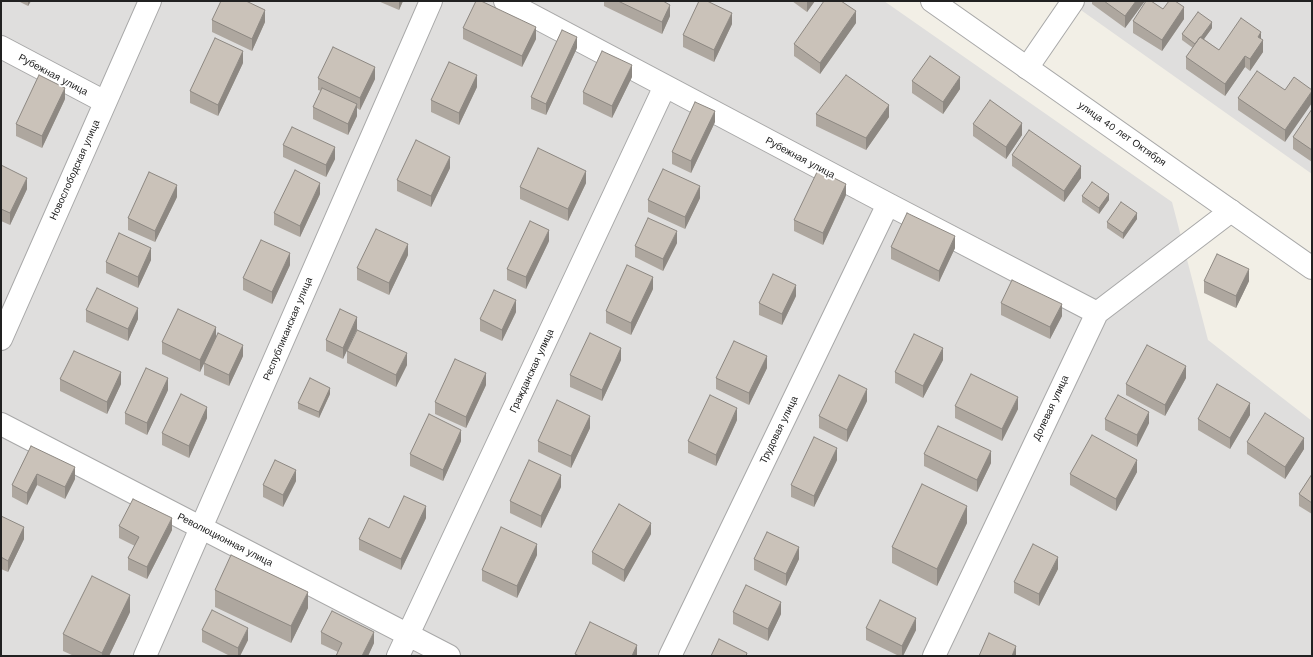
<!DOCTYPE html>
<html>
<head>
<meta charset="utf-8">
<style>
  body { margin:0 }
  #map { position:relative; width:1313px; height:657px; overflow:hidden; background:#f2efe6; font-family:"Work Sans",sans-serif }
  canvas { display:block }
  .frame { position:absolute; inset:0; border:2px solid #212121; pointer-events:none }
</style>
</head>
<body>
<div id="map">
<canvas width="1313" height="657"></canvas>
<div class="frame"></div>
</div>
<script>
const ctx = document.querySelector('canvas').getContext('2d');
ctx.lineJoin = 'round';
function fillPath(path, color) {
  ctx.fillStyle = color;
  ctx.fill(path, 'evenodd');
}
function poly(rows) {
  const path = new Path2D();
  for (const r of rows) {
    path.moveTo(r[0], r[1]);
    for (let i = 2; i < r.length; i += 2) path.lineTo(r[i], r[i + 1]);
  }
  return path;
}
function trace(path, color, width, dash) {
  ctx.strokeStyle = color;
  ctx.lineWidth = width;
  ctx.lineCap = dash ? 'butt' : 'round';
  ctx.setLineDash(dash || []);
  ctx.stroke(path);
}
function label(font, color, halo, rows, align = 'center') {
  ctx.font = font + ' "Work Sans",sans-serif';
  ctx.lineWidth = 4;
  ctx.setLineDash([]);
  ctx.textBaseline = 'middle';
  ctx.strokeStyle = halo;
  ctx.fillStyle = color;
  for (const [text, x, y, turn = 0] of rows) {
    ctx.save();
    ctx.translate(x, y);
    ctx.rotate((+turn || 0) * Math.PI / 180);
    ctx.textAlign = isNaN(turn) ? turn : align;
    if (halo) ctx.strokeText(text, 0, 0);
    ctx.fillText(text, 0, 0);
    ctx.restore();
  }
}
fillPath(poly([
  [1,1,884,1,1172,202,1208,340,1312,421,1312,656,1,656],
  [1083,1,1312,1,1312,174,1078,8]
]), '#dfdedd');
const minor = poly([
  [505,1,888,204,1097,313],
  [1,47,105,102],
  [1027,68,1073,1],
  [1,339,150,1],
  [1,424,449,656],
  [145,656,431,1],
  [398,656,665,86],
  [670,656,888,204],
  [934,656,1097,313,1231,211]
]);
const tertiary = poly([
  [932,1,1312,268]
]);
trace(minor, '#a8a8a8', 24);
trace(tertiary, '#a8a8a8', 24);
trace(minor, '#fff', 22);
trace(tertiary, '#fff', 22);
fillPath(poly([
  [18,1,31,1,28,6],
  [378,1,403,1,399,10],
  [604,1,663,1,670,16,662,34,604,6],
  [792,1,815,1,807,12],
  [1092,1,1145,1,1125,28,1092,4],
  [1163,9,1184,19,1162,51,1133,33,1133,21],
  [212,20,265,22,252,51,212,32],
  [856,23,820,74,794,56,794,44],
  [732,24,714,62,683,47,683,35],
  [463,28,536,39,522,67,463,39],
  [1212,28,1204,39,1219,50,1261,39,1263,52,1250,71,1245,67,1225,96,1186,69,1186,57,1193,48,1182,40,1182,34],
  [577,48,546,115,531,109,531,97],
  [243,63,218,116,190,103,190,91],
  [632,77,612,118,583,104,583,92],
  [318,78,375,79,360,110,357,108,357,116,348,135,313,119,313,107,321,91,318,90],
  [912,81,960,89,943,114,912,93],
  [477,87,459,125,431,112,431,100],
  [1285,90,1285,142,1238,110,1238,98],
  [65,99,42,148,16,136,16,124],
  [1312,109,1312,162,1293,149,1293,137],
  [816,114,889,117,866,150,816,126],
  [715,122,691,173,672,164,672,152],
  [973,124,1022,135,1006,159,973,136],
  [283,145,335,159,326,177,283,157],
  [1012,155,1081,178,1064,202,1012,166],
  [1,165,27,189,10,225,1,221],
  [450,168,431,207,397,191,397,180],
  [586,183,568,221,520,199,520,187],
  [320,194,300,237,274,225,274,213],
  [846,195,823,245,794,231,794,220],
  [1082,196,1109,200,1099,214,1082,202],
  [177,197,155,242,128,230,128,218],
  [700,198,685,229,648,212,648,200],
  [1137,219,1123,239,1107,228,1107,222],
  [549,241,526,289,507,280,507,269],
  [677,243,663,271,635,257,635,246],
  [891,247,955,248,939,282,891,259],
  [408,255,389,295,357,280,357,268],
  [151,260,138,288,106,273,106,262],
  [290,265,272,304,243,290,243,278],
  [1204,281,1249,281,1236,308,1204,293],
  [653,289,631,335,606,323,606,311],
  [796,296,782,325,759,315,759,303],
  [1001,303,1062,316,1050,339,1001,315],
  [86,310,138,319,128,341,86,322],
  [516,312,502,341,480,331,480,319],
  [357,329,343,359,326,351,326,340],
  [216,338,243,356,229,386,204,375,204,363,200,372,162,354,162,342],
  [347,351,407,365,396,387,347,363],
  [621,360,602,401,570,387,570,375],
  [943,360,923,398,895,383,895,372],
  [767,368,749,405,716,389,716,378],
  [1186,378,1165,416,1126,395,1126,384],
  [60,379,121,384,107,414,60,391],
  [486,385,466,428,435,414,435,402],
  [168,390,147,435,125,424,125,413],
  [330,394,319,418,298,409,298,403],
  [867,401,847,442,819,428,819,416],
  [955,406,1018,409,1002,441,955,418],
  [1250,415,1230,449,1198,430,1198,419],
  [207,418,189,458,162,445,162,433],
  [1105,419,1149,423,1137,447,1105,430],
  [737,420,716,466,688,453,688,441],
  [590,428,571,468,538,452,538,441],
  [461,441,443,481,410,466,410,454],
  [1247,442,1304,449,1285,479,1247,454],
  [31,446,75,479,65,499,37,485,27,505,12,497,12,485],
  [924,454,991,463,977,492,924,466],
  [837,460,814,507,791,497,791,485],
  [1137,472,1116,511,1070,485,1070,474],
  [1312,474,1312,514,1299,506,1299,494],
  [296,481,283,507,263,497,263,485],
  [561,487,541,528,510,513,510,501],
  [1,516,24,539,8,572,1,569],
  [426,518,401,570,359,550,359,539,389,528],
  [967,523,937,586,892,563,892,547],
  [119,526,172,530,147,579,128,570,128,558,135,546,119,538],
  [651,534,624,582,592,564,592,552],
  [537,555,517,598,482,581,482,570],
  [754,559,799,559,786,586,754,570],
  [1058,569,1039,606,1014,593,1014,582],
  [215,590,308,608,291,643,215,607],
  [130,612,109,656,74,656,63,651,63,634],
  [733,612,781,614,768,641,733,624],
  [866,628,916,630,903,656,899,656,866,640],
  [202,630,248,640,240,656,230,656,202,642],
  [321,632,374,643,368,656,336,656,338,652,321,644]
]), '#aea79f');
fillPath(poly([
  [28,1,31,1,28,6],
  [399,1,403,1,399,10],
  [807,1,815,1,807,12],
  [1136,1,1145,1,1125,28,1125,16],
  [670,5,670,16,662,34,662,22],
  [1184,7,1184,19,1162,51,1162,40],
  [265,10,265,22,252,51,252,39],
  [856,11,856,23,820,74,820,63],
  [732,13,732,24,714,62,714,50],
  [1212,22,1212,28,1196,50,1196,44],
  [536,27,536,39,522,67,522,56],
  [1261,32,1261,42,1263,40,1263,52,1250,71,1250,59,1258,37],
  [577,37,577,48,546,115,546,104],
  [243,51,243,63,218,116,218,105],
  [1245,56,1245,67,1225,96,1225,84],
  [632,65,632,77,612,118,612,106],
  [375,67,375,79,360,110,360,98],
  [477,75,477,87,459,125,459,113],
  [960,77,960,89,943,114,943,102],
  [65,88,65,99,42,148,42,136],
  [1312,91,1312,103,1285,142,1285,130],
  [357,104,357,116,348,135,348,124],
  [889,105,889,117,866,150,866,138],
  [715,111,715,122,691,173,691,161],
  [1022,123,1022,135,1006,159,1006,147],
  [335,147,335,159,326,177,326,165],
  [450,157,450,168,431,207,431,196],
  [1081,166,1081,178,1064,202,1064,191],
  [586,171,586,183,568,221,568,209],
  [27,178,27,189,10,225,10,213],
  [320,183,320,194,300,237,300,226],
  [846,184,846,195,823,245,823,233],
  [177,185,177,197,155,242,155,231],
  [700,186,700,198,685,229,685,217],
  [1109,194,1109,200,1099,214,1099,208],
  [1137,213,1137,219,1123,239,1123,233],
  [549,230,549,241,526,289,526,277],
  [677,231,677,243,663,271,663,259],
  [955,236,955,248,939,282,939,271],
  [408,244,408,255,389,295,389,283],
  [151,248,151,260,138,288,138,277],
  [290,253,290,265,272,304,272,292],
  [1249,269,1249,281,1236,308,1236,296],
  [653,277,653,289,631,335,631,323],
  [796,285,796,296,782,325,782,314],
  [516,300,516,312,502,341,502,330],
  [1062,304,1062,316,1050,339,1050,327],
  [138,308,138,319,128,341,128,329],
  [357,317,357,329,343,359,343,348],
  [216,327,216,339,200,372,200,360],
  [243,345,243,356,229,386,229,375],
  [621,348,621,360,602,401,602,390],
  [943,348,943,360,923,398,923,386],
  [407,353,407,365,396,387,396,375],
  [767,356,767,368,749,405,749,393],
  [1186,366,1186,378,1165,416,1165,405],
  [121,372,121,384,107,414,107,402],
  [486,373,486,385,466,428,466,417],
  [168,378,168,390,147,435,147,423],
  [330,388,330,394,319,418,319,412],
  [867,389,867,401,847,442,847,430],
  [1018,397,1018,409,1002,441,1002,429],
  [1250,403,1250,415,1230,449,1230,438],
  [207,407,207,418,189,458,189,446],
  [737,408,737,420,716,466,716,455],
  [1149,412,1149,423,1137,447,1137,435],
  [590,416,590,428,571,468,571,456],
  [461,430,461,441,443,481,443,470],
  [1304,438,1304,449,1285,479,1285,467],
  [837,448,837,460,814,507,814,496],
  [991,451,991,463,977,492,977,480],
  [1137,460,1137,472,1116,511,1116,499],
  [75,467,75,479,65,499,65,487],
  [296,470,296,481,283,507,283,495],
  [37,474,37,485,27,505,27,493],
  [561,475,561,487,541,528,541,516],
  [426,506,426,518,401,570,401,559],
  [967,506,967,523,937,586,937,569],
  [172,518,172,530,147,579,147,567],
  [651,523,651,534,624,582,624,570],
  [24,527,24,539,8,572,8,561],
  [537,544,537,555,517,598,517,586],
  [799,547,799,559,786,586,786,574],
  [1058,557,1058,569,1039,606,1039,594],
  [308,592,308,608,291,643,291,626],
  [130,595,130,612,109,656,102,656,102,653],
  [781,602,781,614,768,641,768,629],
  [916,618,916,630,903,656,902,656,902,646],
  [248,628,248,640,240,656,238,656,238,648],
  [374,632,374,643,368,656,362,656],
  [637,645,637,656,632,656],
  [1016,646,1016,656,1012,656]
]), '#8d8882');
const building = poly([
  [221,1,246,1,265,10,252,39,212,20,221,1],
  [476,1,481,1,536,27,522,56,463,28,476,1],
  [618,1,663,1,670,5,662,22,618,1],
  [699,1,707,1,732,13,714,50,683,35,699,1],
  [824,1,841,1,856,11,820,63,794,44,824,1],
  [1104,1,1136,1,1125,16,1104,1],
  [1146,1,1151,1,1163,9,1169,1,1175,1,1184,7,1162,40,1133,21,1146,1],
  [1198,12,1212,22,1201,37,1200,37,1195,44,1182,34,1198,12],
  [1241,18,1261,32,1258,37,1263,40,1250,59,1245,56,1225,84,1186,57,1200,37,1219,50,1241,18],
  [562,30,577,37,546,104,531,97,562,30],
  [215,38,243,51,218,105,190,91,215,38],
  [333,47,375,67,360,98,318,78,333,47],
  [602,51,632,65,612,106,583,92,602,51],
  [930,56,960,77,943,102,912,81,930,56],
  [449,62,477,75,459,113,431,100,449,62],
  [1257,71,1285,90,1294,77,1312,90,1312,91,1285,130,1238,98,1257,71],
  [39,75,65,88,42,136,16,124,39,75],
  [846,75,889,105,866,138,816,114,846,75],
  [322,88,357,104,348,124,313,107,322,88],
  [990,100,1022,123,1006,147,973,124,990,100],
  [695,102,715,111,691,161,672,152,695,102],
  [1312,109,1312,150,1293,137,1312,109],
  [292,127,335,147,326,165,283,145,292,127],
  [1029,130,1081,166,1064,191,1012,155,1029,130],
  [416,140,450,157,431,196,397,180,416,140],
  [538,148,586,171,568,209,520,187,538,148],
  [1,165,27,178,10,213,1,209,1,165],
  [663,169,700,186,685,217,648,200,663,169],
  [295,170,320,183,300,226,274,213,295,170],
  [818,170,846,184,823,233,794,220,818,170],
  [149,172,177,185,155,231,128,218,149,172],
  [1092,182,1109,194,1099,208,1082,196,1092,182],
  [1121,202,1137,213,1123,233,1107,222,1121,202],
  [907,213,955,236,939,271,891,247,907,213],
  [648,218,677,231,663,259,635,246,648,218],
  [530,221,549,230,526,277,507,269,530,221],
  [376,229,408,244,389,283,357,268,376,229],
  [119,233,151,248,138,277,106,262,119,233],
  [261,240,290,253,272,292,243,278,261,240],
  [1217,254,1249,269,1236,296,1204,281,1217,254],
  [627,265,653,277,631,323,606,311,627,265],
  [773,274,796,285,782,314,759,303,773,274],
  [1012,280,1062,304,1050,327,1001,303,1012,280],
  [97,288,138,308,128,329,86,310,97,288],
  [494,290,516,300,502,330,480,319,494,290],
  [178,309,216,327,200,360,162,342,178,309],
  [340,309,357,317,343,348,326,340,340,309],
  [357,330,407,353,396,375,347,351,357,330],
  [218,333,243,345,229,375,204,363,218,333],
  [590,333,621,348,602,390,570,375,590,333],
  [914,334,943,348,923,386,895,372,914,334],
  [734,341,767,356,749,393,716,378,734,341],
  [1147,345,1186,366,1165,405,1126,384,1147,345],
  [74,351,121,372,107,402,60,379,74,351],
  [455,359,486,373,466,417,435,402,455,359],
  [146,368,168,378,147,423,125,413,146,368],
  [971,374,1018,397,1002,429,955,406,971,374],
  [839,375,867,389,847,430,819,416,839,375],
  [310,378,330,388,319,412,298,403,310,378],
  [1217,384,1250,403,1230,438,1198,419,1217,384],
  [181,394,207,407,189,446,162,433,181,394],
  [710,395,737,408,716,455,688,441,710,395],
  [1118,395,1149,412,1137,435,1105,419,1118,395],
  [557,400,590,416,571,456,538,441,557,400],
  [1265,413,1304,438,1285,467,1247,442,1265,413],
  [429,414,461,430,443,470,410,454,429,414],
  [938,426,991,451,977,480,924,454,938,426],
  [1092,435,1137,460,1116,499,1070,474,1092,435],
  [814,437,837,448,814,496,791,485,814,437],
  [31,446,75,467,65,487,37,474,27,493,12,485,31,446],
  [275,460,296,470,283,495,263,485,275,460],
  [529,460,561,475,541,516,510,501,529,460],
  [1312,474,1312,503,1299,494,1312,474],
  [922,484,967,506,937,569,892,547,922,484],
  [404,496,426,506,401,559,359,539,369,518,389,528,404,496],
  [133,499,172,518,147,567,128,558,139,537,119,526,133,499],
  [619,504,651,523,624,570,592,552,619,504],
  [1,516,24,527,8,561,1,557,1,516],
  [501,527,537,544,517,586,482,570,501,527],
  [767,532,799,547,786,574,754,559,767,532],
  [1033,544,1058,557,1039,594,1014,582,1033,544],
  [231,555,308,592,291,626,215,590,231,555],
  [92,576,130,595,102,653,63,634,92,576],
  [746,585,781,602,768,629,733,612,746,585],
  [880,600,916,618,902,646,866,628,880,600],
  [212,610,248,628,238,648,202,630,212,610],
  [332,611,374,632,362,656,336,656,342,643,321,632,332,611],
  [590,622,637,645,632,656,579,656,575,654,590,622],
  [989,633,1016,646,1012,656,979,656,989,633],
  [719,639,747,653,746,656,711,656,719,639]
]);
fillPath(building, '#cac2b9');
trace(building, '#8d8882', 1);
label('10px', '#212121', '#fff', [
  ["Рубежная улица",53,75,28],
  ["улица 40 лет Октября",1122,134,35],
  ["Рубежная улица",800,158,28],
  ["Новослободская улица",75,170,-66],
  ["Республиканская улица",288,329,-67],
  ["Гражданская улица",532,371,-65],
  ["Долевая улица",1051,408,-65],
  ["Трудовая улица",779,430,-64],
  ["Революционная улица",225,540,27]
]);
</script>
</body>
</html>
